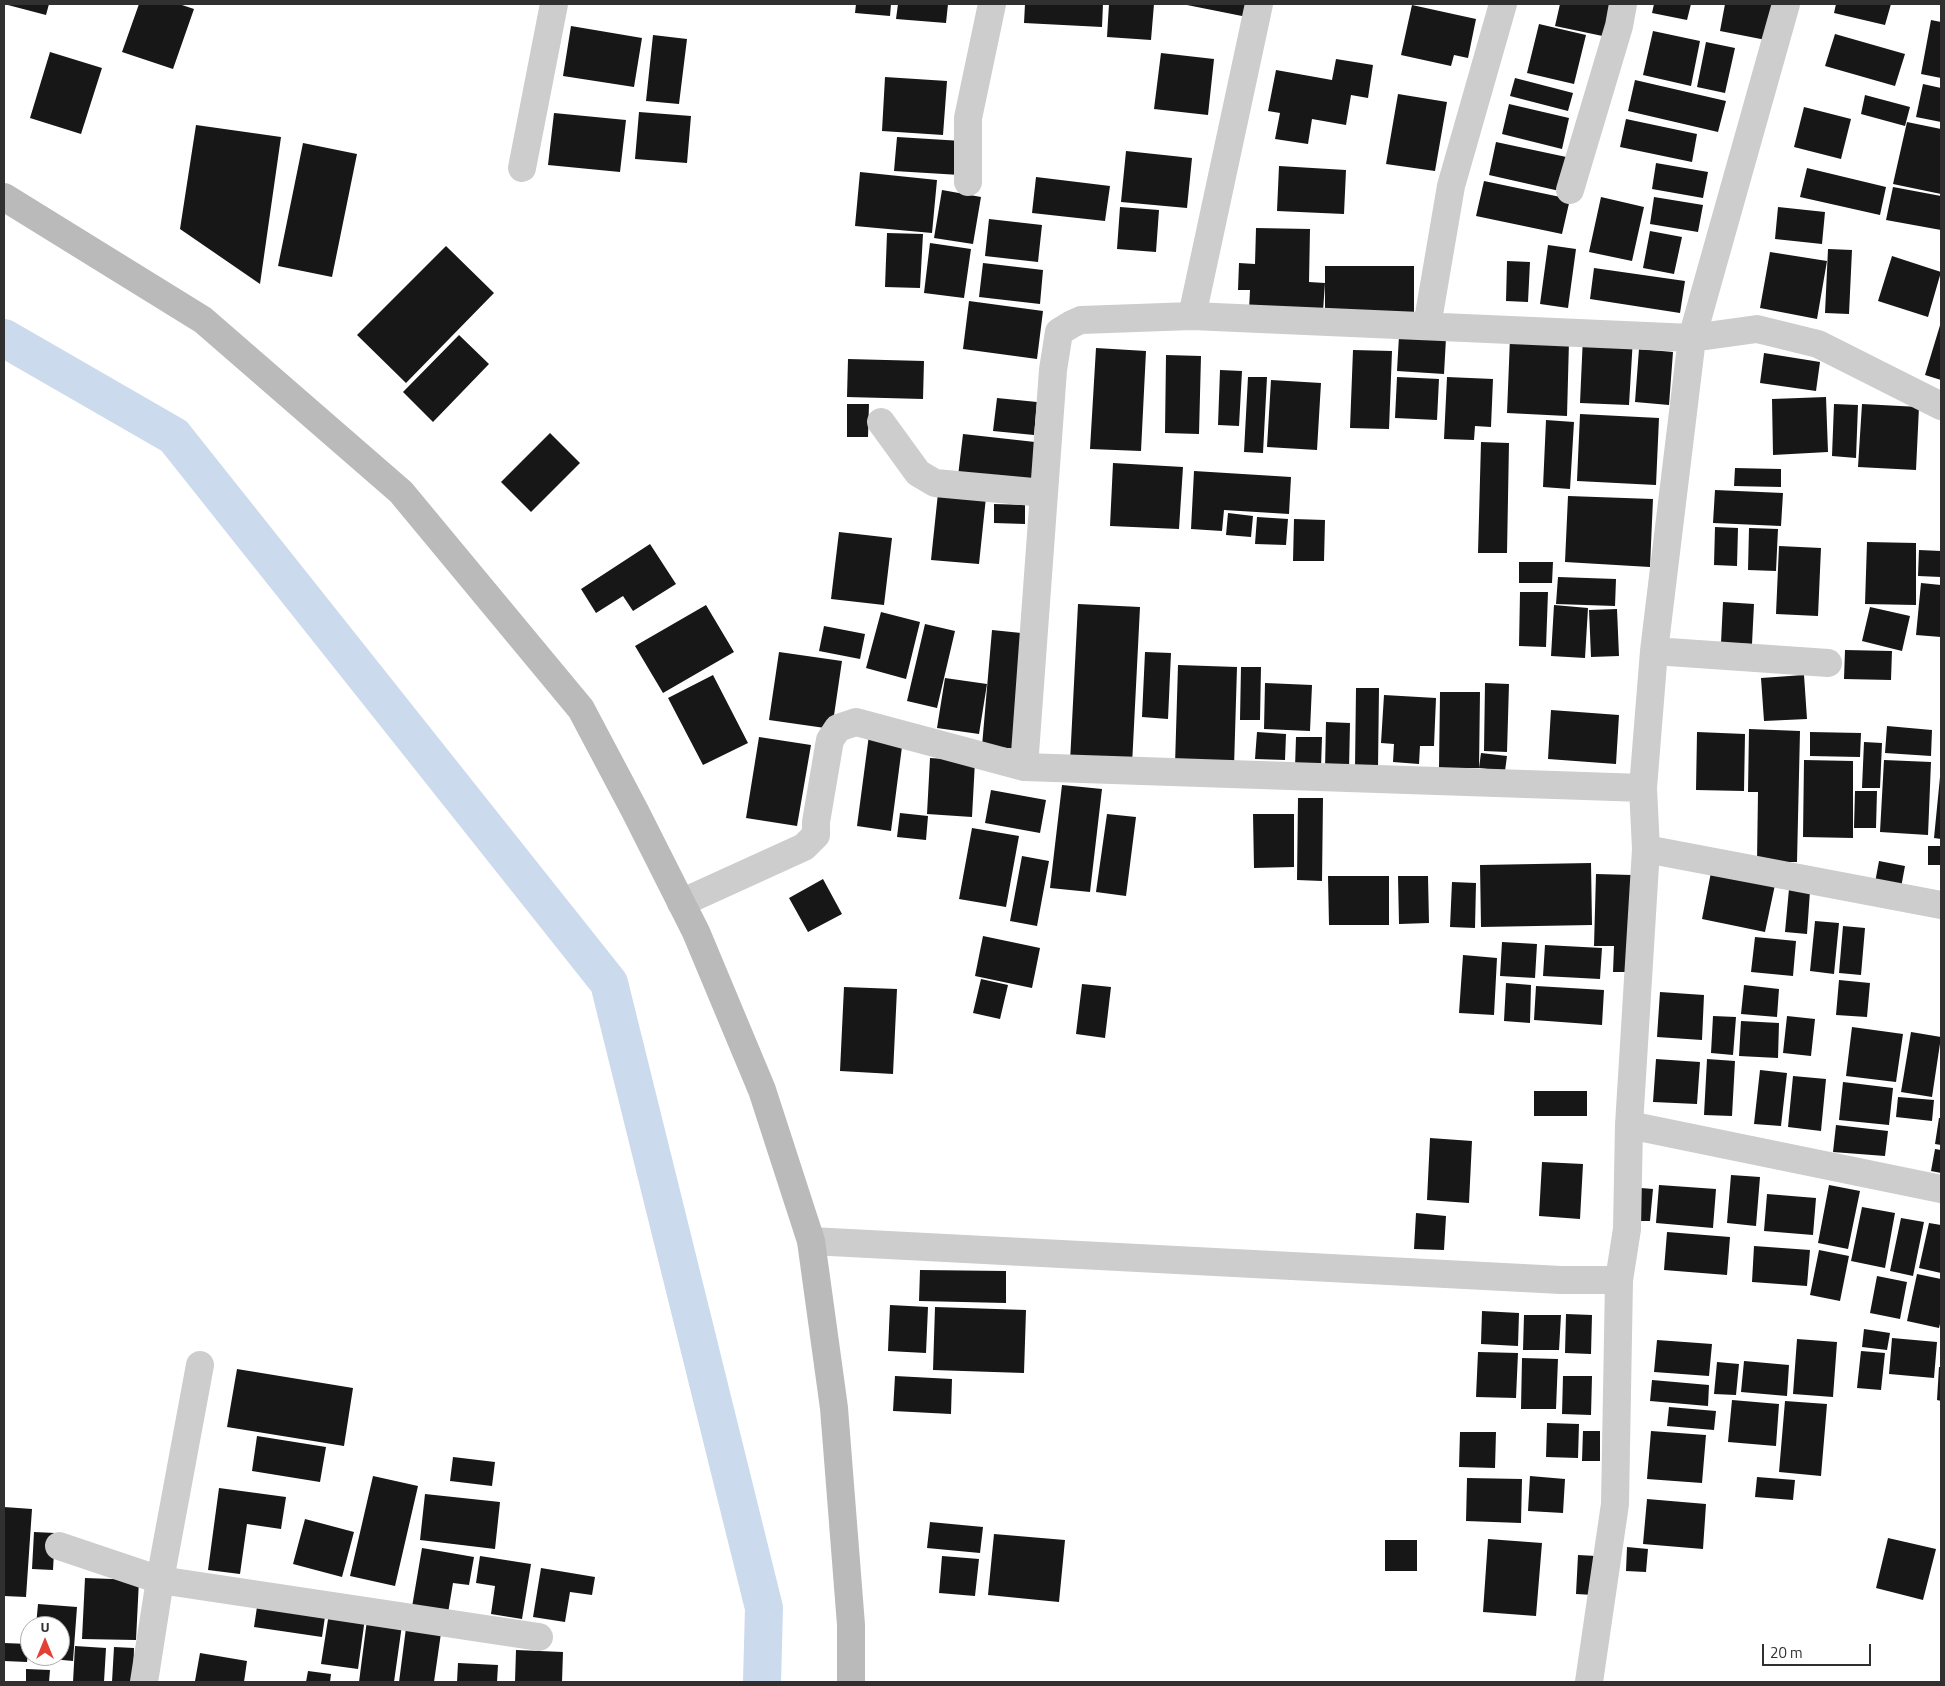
<!DOCTYPE html>
<html>
<head>
<meta charset="utf-8">
<style>
  body { margin:0 }
  #map { position:relative; width:1945px; height:1686px; overflow:hidden; background:#fff; font-family:"Titillium Web",sans-serif }
  canvas { display:block }
  .frame { position:absolute; inset:0; border:5px solid #303030; pointer-events:none }
  .north { position:absolute; left:20px; top:1616px; width:50px; height:50px; box-sizing:border-box; background:#fff; border:1px solid #acacac; border-radius:50%; rotate:0deg; font-size:14px; font-weight:700; line-height:20px; text-align:center; color:#303030 }
  .north::after { content:''; display:block; margin:auto; width:18px; height:22px; background:#e44135; clip-path:polygon(50% 0,100% 100%,50% 72%,0 100%) }
  .scale { position:absolute; left:1762px; top:1644px; width:109px; height:22px; box-sizing:border-box; border:2px solid #303030; border-top:0; padding-left:6px; font-size:15px; line-height:18px; white-space:nowrap; color:#303030; -webkit-text-stroke:4px #fff; paint-order:stroke }
</style>
</head>
<body>
<div id="map">
<canvas width="1945" height="1686"></canvas>
<div class="frame"></div>
<div class="north">U</div>
<div class="scale">20 m</div>
</div>
<script>
const ctx = document.querySelector('canvas').getContext('2d');
ctx.lineJoin = 'round';
function poly(rows) {
  const path = new Path2D();
  for (const r of rows) {
    path.moveTo(r[0], r[1]);
    for (let i = 2; i < r.length; i += 2) path.lineTo(r[i], r[i + 1]);
  }
  return path;
}
function trace(path, color, width, dash) {
  ctx.strokeStyle = color;
  ctx.lineWidth = width;
  ctx.lineCap = dash ? 'butt' : 'round';
  ctx.setLineDash(dash || []);
  ctx.stroke(path);
}
function fillPath(path, color) {
  ctx.fillStyle = color;
  ctx.fill(path, 'evenodd');
}
trace(poly([
  [4,338,174,436,609,983,764,1608,762,1682]
]), '#cbdaec', 38);
fillPath(poly([
  [4,4,49,4,46,15],
  [139,4,179,4,194,9,173,69,122,52],
  [856,4,891,4,890,16,855,13],
  [898,4,948,4,946,23,896,19],
  [1025,4,1103,4,1102,27,1024,23],
  [1109,4,1154,4,1151,40,1107,37],
  [1182,4,1254,4,1252,18],
  [1560,4,1619,4,1612,38,1555,26],
  [1654,4,1691,4,1687,20,1652,13],
  [1725,4,1774,4,1766,40,1720,31],
  [1836,4,1891,4,1885,25,1834,13],
  [1412,5,1476,19,1468,58,1454,55,1451,66,1401,55],
  [1931,20,1941,22,1941,78,1921,74],
  [1539,24,1586,35,1574,84,1527,73],
  [571,26,642,38,634,87,563,76],
  [1653,31,1700,41,1691,86,1643,75],
  [1835,34,1905,54,1895,86,1825,66],
  [653,35,687,39,679,104,646,101],
  [1706,42,1735,48,1725,93,1697,87],
  [50,52,102,68,81,134,30,118],
  [1161,53,1214,59,1208,115,1154,109],
  [1336,59,1373,65,1368,98,1351,95,1346,125,1312,119,1308,144,1275,139,1280,113,1268,111,1276,70,1332,80],
  [885,77,947,81,943,135,882,131],
  [1515,78,1573,93,1568,111,1510,96],
  [1635,80,1726,101,1718,132,1628,111],
  [1923,84,1941,88,1941,122,1916,117],
  [1398,94,1447,102,1435,171,1386,164],
  [1865,95,1910,107,1905,126,1861,114],
  [1509,104,1569,118,1562,149,1502,134],
  [1804,107,1851,119,1841,159,1794,147],
  [639,112,691,116,687,163,635,159],
  [554,113,626,120,620,172,548,165],
  [1626,119,1697,134,1692,162,1620,147],
  [1907,122,1941,129,1941,194,1893,184],
  [196,125,281,137,260,284,180,229],
  [897,137,962,141,960,175,894,171],
  [1496,142,1571,158,1564,192,1489,175],
  [303,143,357,154,332,277,278,266],
  [1126,151,1192,158,1187,208,1121,202],
  [1656,163,1708,172,1703,198,1652,189],
  [1279,166,1346,170,1344,214,1277,211],
  [1807,168,1886,187,1880,215,1800,197],
  [860,172,937,180,932,233,855,226],
  [1036,177,1110,186,1105,221,1032,213],
  [1484,181,1570,199,1562,234,1476,216],
  [1893,187,1941,196,1941,230,1886,220],
  [942,190,981,197,973,244,934,238],
  [1601,197,1644,207,1632,261,1589,252],
  [1654,197,1703,205,1698,232,1650,224],
  [1120,207,1159,210,1156,252,1117,249],
  [1778,207,1825,212,1822,244,1775,239],
  [989,219,1042,225,1038,262,985,256],
  [1256,228,1310,229,1309,282,1325,283,1323,311,1249,310,1250,290,1238,290,1239,263,1255,264],
  [1650,231,1682,237,1674,274,1643,268],
  [887,233,923,234,920,288,885,287],
  [930,243,971,249,964,298,924,293],
  [1548,245,1576,249,1568,308,1540,304],
  [446,246,494,293,406,383,357,335],
  [1828,249,1852,250,1849,314,1825,313],
  [1770,252,1827,261,1817,319,1760,308],
  [1892,256,1941,272,1928,317,1878,301],
  [1507,261,1530,262,1528,302,1506,301],
  [983,263,1043,270,1040,304,979,297],
  [1325,266,1414,266,1414,314,1325,314],
  [1594,268,1685,281,1680,313,1590,299],
  [969,301,1043,311,1037,359,963,349],
  [1941,322,1941,380,1925,375],
  [459,335,489,364,433,422,403,392],
  [1399,336,1446,338,1444,374,1397,371],
  [1583,336,1633,338,1629,405,1580,403],
  [1510,338,1569,341,1567,416,1507,413],
  [1096,348,1146,351,1141,451,1090,449],
  [1639,349,1673,352,1669,405,1635,402],
  [1353,350,1392,351,1389,429,1350,428],
  [1764,353,1820,362,1816,391,1760,383],
  [1166,355,1201,356,1199,434,1165,433],
  [848,359,924,361,923,399,847,397],
  [1220,370,1242,371,1239,426,1218,425],
  [1248,377,1267,377,1263,453,1244,452],
  [1397,377,1439,379,1437,420,1395,418],
  [1447,377,1493,379,1491,427,1475,426,1474,440,1444,439],
  [1271,380,1321,383,1317,450,1267,447],
  [1826,397,1828,452,1773,455,1772,399],
  [997,398,1037,402,1034,435,993,431],
  [847,404,869,404,868,437,847,437],
  [1834,404,1858,405,1856,458,1832,456],
  [1862,404,1919,407,1916,470,1858,467],
  [1580,414,1659,418,1656,485,1577,481],
  [1546,420,1574,422,1570,489,1543,487],
  [550,433,580,463,531,512,501,482],
  [963,434,1044,443,1040,485,958,476],
  [1481,442,1509,443,1507,553,1478,553],
  [1113,463,1183,467,1179,529,1110,526],
  [1735,468,1781,469,1781,487,1734,486],
  [1194,471,1291,477,1289,514,1224,510,1222,531,1191,529],
  [1715,490,1783,493,1781,526,1713,523],
  [938,493,986,497,979,564,931,560],
  [1568,496,1653,499,1650,567,1565,562],
  [994,504,1025,505,1025,524,994,523],
  [1228,513,1253,516,1251,537,1226,535],
  [1257,517,1288,519,1286,545,1255,544],
  [1294,519,1325,520,1324,561,1293,561],
  [1715,527,1738,528,1737,566,1714,565],
  [1749,528,1778,529,1776,571,1748,570],
  [839,532,892,538,884,605,831,599],
  [1867,542,1916,543,1916,605,1865,604],
  [650,544,676,584,633,611,623,596,596,613,581,589],
  [1779,546,1821,548,1818,616,1776,614],
  [1919,550,1941,551,1941,577,1918,576],
  [1519,562,1553,562,1552,583,1519,583],
  [1558,577,1616,579,1615,606,1556,604],
  [1921,583,1941,585,1941,637,1916,635],
  [1520,592,1548,592,1546,647,1519,646],
  [1723,602,1754,604,1752,644,1721,643],
  [1078,604,1140,607,1132,765,1070,762],
  [706,605,734,652,663,693,635,646],
  [1554,605,1588,608,1585,658,1551,656],
  [1870,607,1910,616,1902,651,1862,641],
  [1617,609,1619,656,1591,657,1589,610],
  [881,612,920,622,906,679,866,668],
  [925,624,955,631,937,708,907,701],
  [824,626,865,634,860,659,819,651],
  [992,630,1031,634,1020,749,982,746],
  [1845,650,1892,651,1891,680,1844,679],
  [779,652,842,661,832,729,769,720],
  [1145,652,1171,653,1168,719,1142,717],
  [1178,665,1237,667,1234,767,1175,765],
  [1241,667,1261,667,1260,720,1240,720],
  [713,675,748,743,703,765,668,698],
  [1804,675,1807,719,1764,721,1761,678],
  [945,678,987,684,979,734,937,728],
  [1265,683,1312,685,1310,731,1264,729],
  [1485,683,1509,684,1507,752,1484,751],
  [1356,688,1379,688,1378,768,1355,768],
  [1440,692,1480,692,1479,768,1439,768],
  [1384,695,1436,698,1434,746,1420,746,1419,764,1393,762,1394,744,1381,743],
  [1551,710,1619,715,1616,764,1548,759],
  [1326,722,1350,723,1349,770,1325,770],
  [1887,726,1932,730,1931,756,1885,753],
  [1749,729,1800,731,1797,862,1757,862,1758,792,1748,792],
  [1257,732,1286,734,1285,760,1255,759],
  [1697,732,1745,734,1744,791,1696,790],
  [1810,732,1861,733,1860,757,1810,756],
  [869,735,903,739,891,831,857,826],
  [759,737,811,745,797,826,746,818],
  [1296,737,1322,737,1321,768,1295,768],
  [1864,742,1882,743,1880,788,1862,788],
  [1481,753,1507,756,1505,771,1479,768],
  [930,758,975,761,972,817,927,814],
  [1804,760,1853,761,1853,838,1803,837],
  [1884,760,1931,762,1928,835,1880,832],
  [1940,777,1941,777,1941,839,1934,838],
  [1062,785,1102,789,1090,892,1050,888],
  [991,790,1046,800,1040,833,985,823],
  [1855,791,1877,791,1876,828,1854,828],
  [1298,798,1323,798,1322,881,1297,880],
  [900,813,928,816,926,840,897,837],
  [1107,814,1136,817,1126,896,1096,892],
  [1253,814,1294,814,1294,867,1254,868],
  [972,828,1019,836,1006,907,959,899],
  [1928,846,1941,846,1941,865,1928,865],
  [1022,856,1049,861,1037,926,1010,921],
  [1879,861,1905,866,1900,893,1874,888],
  [1591,863,1592,925,1481,927,1480,865],
  [1712,867,1776,880,1765,932,1702,919],
  [1596,874,1632,875,1629,972,1613,972,1614,946,1594,946],
  [1328,876,1389,876,1389,925,1329,925],
  [1398,876,1428,876,1429,923,1399,924],
  [823,879,842,914,808,932,789,898],
  [1452,882,1476,883,1475,928,1450,927],
  [1789,889,1810,891,1807,934,1785,932],
  [1815,921,1839,923,1834,974,1810,971],
  [1843,926,1865,928,1861,975,1839,973],
  [983,936,1040,948,1032,988,975,976],
  [1755,937,1796,941,1793,976,1751,972],
  [1502,942,1537,944,1535,978,1500,976],
  [1545,945,1602,948,1600,979,1543,976],
  [1463,955,1497,958,1494,1015,1459,1013],
  [981,979,1008,985,1000,1019,973,1013],
  [1839,980,1870,983,1867,1017,1836,1015],
  [1506,983,1531,985,1530,1023,1504,1021],
  [1082,984,1111,987,1105,1038,1076,1034],
  [1744,985,1779,989,1777,1017,1741,1014],
  [1536,986,1604,990,1602,1025,1534,1020],
  [844,987,897,989,893,1074,840,1071],
  [1660,992,1704,995,1702,1040,1657,1037],
  [1713,1016,1736,1017,1733,1055,1711,1053],
  [1787,1016,1815,1019,1811,1056,1783,1053],
  [1741,1021,1779,1023,1778,1058,1739,1056],
  [1852,1027,1903,1034,1896,1082,1846,1076],
  [1911,1032,1941,1037,1932,1097,1901,1092],
  [1656,1059,1700,1062,1697,1104,1653,1102],
  [1707,1059,1735,1061,1732,1116,1704,1115],
  [1760,1070,1787,1073,1781,1126,1754,1124],
  [1793,1076,1826,1079,1821,1131,1788,1127],
  [1843,1082,1893,1088,1889,1125,1839,1120],
  [1534,1091,1587,1091,1587,1116,1534,1116],
  [1898,1097,1934,1100,1932,1121,1896,1117],
  [1939,1118,1941,1118,1941,1145,1935,1144],
  [1836,1125,1888,1131,1885,1156,1833,1152],
  [1430,1138,1472,1141,1469,1203,1427,1200],
  [1935,1149,1941,1150,1941,1173,1931,1171],
  [1542,1162,1583,1164,1580,1219,1539,1216],
  [1731,1175,1760,1177,1756,1226,1727,1223],
  [1659,1185,1716,1189,1713,1228,1656,1223],
  [1829,1185,1860,1191,1848,1249,1818,1243],
  [1641,1188,1653,1189,1650,1221,1638,1221],
  [1767,1194,1816,1198,1813,1235,1764,1231],
  [1862,1207,1895,1213,1885,1268,1851,1261],
  [1416,1213,1446,1216,1444,1250,1414,1249],
  [1901,1218,1924,1222,1913,1276,1890,1271],
  [1929,1223,1941,1225,1941,1273,1919,1268],
  [1667,1232,1730,1237,1727,1275,1664,1270],
  [1754,1246,1810,1250,1807,1286,1752,1282],
  [1819,1250,1849,1256,1840,1301,1810,1295],
  [920,1270,1006,1271,1006,1303,919,1301],
  [1917,1274,1941,1279,1941,1320,1939,1328,1907,1321],
  [1877,1276,1907,1282,1900,1319,1870,1313],
  [890,1305,928,1307,926,1353,888,1351],
  [935,1307,1026,1310,1024,1373,933,1370],
  [1482,1311,1519,1313,1518,1346,1481,1344],
  [1566,1314,1592,1315,1591,1354,1565,1353],
  [1524,1315,1561,1315,1559,1350,1523,1350],
  [1864,1329,1890,1333,1887,1350,1862,1347],
  [1892,1338,1937,1342,1934,1378,1889,1374],
  [1797,1339,1837,1342,1833,1397,1793,1394],
  [1657,1340,1712,1344,1709,1376,1654,1372],
  [1861,1351,1885,1353,1881,1390,1857,1388],
  [1478,1352,1518,1353,1516,1398,1476,1397],
  [1522,1358,1558,1359,1556,1409,1521,1409],
  [1744,1361,1789,1365,1787,1396,1741,1392],
  [1717,1362,1739,1364,1736,1395,1714,1394],
  [1939,1367,1941,1367,1941,1401,1937,1400],
  [237,1369,353,1388,344,1446,227,1427],
  [895,1376,952,1379,951,1414,893,1411],
  [1563,1376,1592,1376,1591,1415,1562,1414],
  [1652,1380,1709,1385,1708,1406,1650,1401],
  [1732,1400,1779,1404,1776,1446,1728,1442],
  [1785,1401,1827,1404,1821,1476,1779,1472],
  [1669,1407,1716,1411,1714,1430,1667,1426],
  [1547,1423,1579,1424,1578,1458,1546,1457],
  [1583,1431,1600,1431,1600,1461,1582,1461],
  [1651,1431,1706,1435,1702,1483,1647,1479],
  [1460,1432,1496,1432,1495,1468,1459,1467],
  [257,1436,326,1447,320,1482,252,1471],
  [453,1457,495,1462,492,1486,450,1481],
  [373,1476,418,1486,395,1586,350,1576],
  [1530,1476,1565,1479,1563,1513,1528,1511],
  [1757,1477,1795,1480,1793,1500,1755,1497],
  [1467,1478,1522,1479,1521,1523,1466,1521],
  [219,1488,286,1497,281,1529,247,1524,240,1574,208,1570],
  [425,1494,500,1502,495,1549,420,1540],
  [1647,1499,1706,1504,1703,1549,1643,1544],
  [4,1507,32,1509,26,1597,4,1596],
  [305,1519,354,1532,342,1577,293,1564],
  [930,1522,983,1527,980,1553,927,1548],
  [34,1532,55,1533,53,1570,32,1569],
  [994,1534,1065,1540,1059,1602,988,1595],
  [1888,1538,1936,1549,1923,1600,1876,1588],
  [1488,1539,1542,1543,1536,1616,1483,1612],
  [1385,1540,1417,1540,1417,1571,1385,1571],
  [1627,1547,1648,1549,1646,1572,1626,1571],
  [422,1548,474,1557,469,1585,453,1583,448,1613,412,1607],
  [1578,1555,1596,1556,1594,1595,1576,1594],
  [480,1556,531,1564,522,1619,491,1614,495,1586,476,1583],
  [942,1556,979,1559,975,1596,939,1593],
  [541,1568,595,1577,592,1595,570,1592,565,1622,533,1617],
  [85,1578,139,1580,136,1640,82,1639],
  [258,1600,326,1610,322,1637,254,1627],
  [38,1604,77,1607,73,1661,30,1657,30,1656,60,1656,60,1626,36,1626],
  [329,1613,365,1618,358,1669,321,1664],
  [367,1620,402,1625,394,1682,359,1682],
  [406,1628,441,1633,434,1682,399,1682],
  [4,1643,29,1644,27,1662,4,1661],
  [75,1646,106,1648,104,1682,73,1682],
  [114,1647,134,1648,133,1682,112,1682],
  [516,1650,563,1652,562,1682,515,1682],
  [200,1653,247,1661,244,1682,195,1681],
  [458,1663,498,1665,497,1682,457,1682],
  [26,1669,50,1670,49,1682,26,1682],
  [308,1671,331,1674,330,1682,306,1682]
]), '#171717');
trace(poly([
  [1259,4,1192,316,1692,338,1757,329,1818,344,1941,406],
  [522,168,554,4],
  [968,182,968,118,992,4],
  [1570,190,1619,26,1623,4],
  [1427,326,1451,186,1503,4],
  [881,422,918,473,935,483,1044,493],
  [1654,651,1828,663],
  [1024,767,1053,370,1059,332,1072,324,1081,320,1192,316],
  [1646,849,1941,905],
  [681,903,804,847,816,835,816,822,830,740,838,728,856,722,1024,767,1643,788],
  [1629,1125,1941,1189],
  [811,1241,1561,1280,1619,1280,1627,1229,1629,1125,1646,849,1643,788,1654,651,1692,338,1786,4],
  [59,1546,160,1580,539,1637],
  [144,1682,160,1580,200,1365],
  [1589,1682,1615,1504,1619,1280]
]), '#cdcdcd', 28);
trace(poly([
  [4,197,203,320,401,492,581,709,635,811,696,932,762,1090,811,1241,834,1408,851,1625,851,1682]
]), '#bababa', 28);
</script>
</body>
</html>
